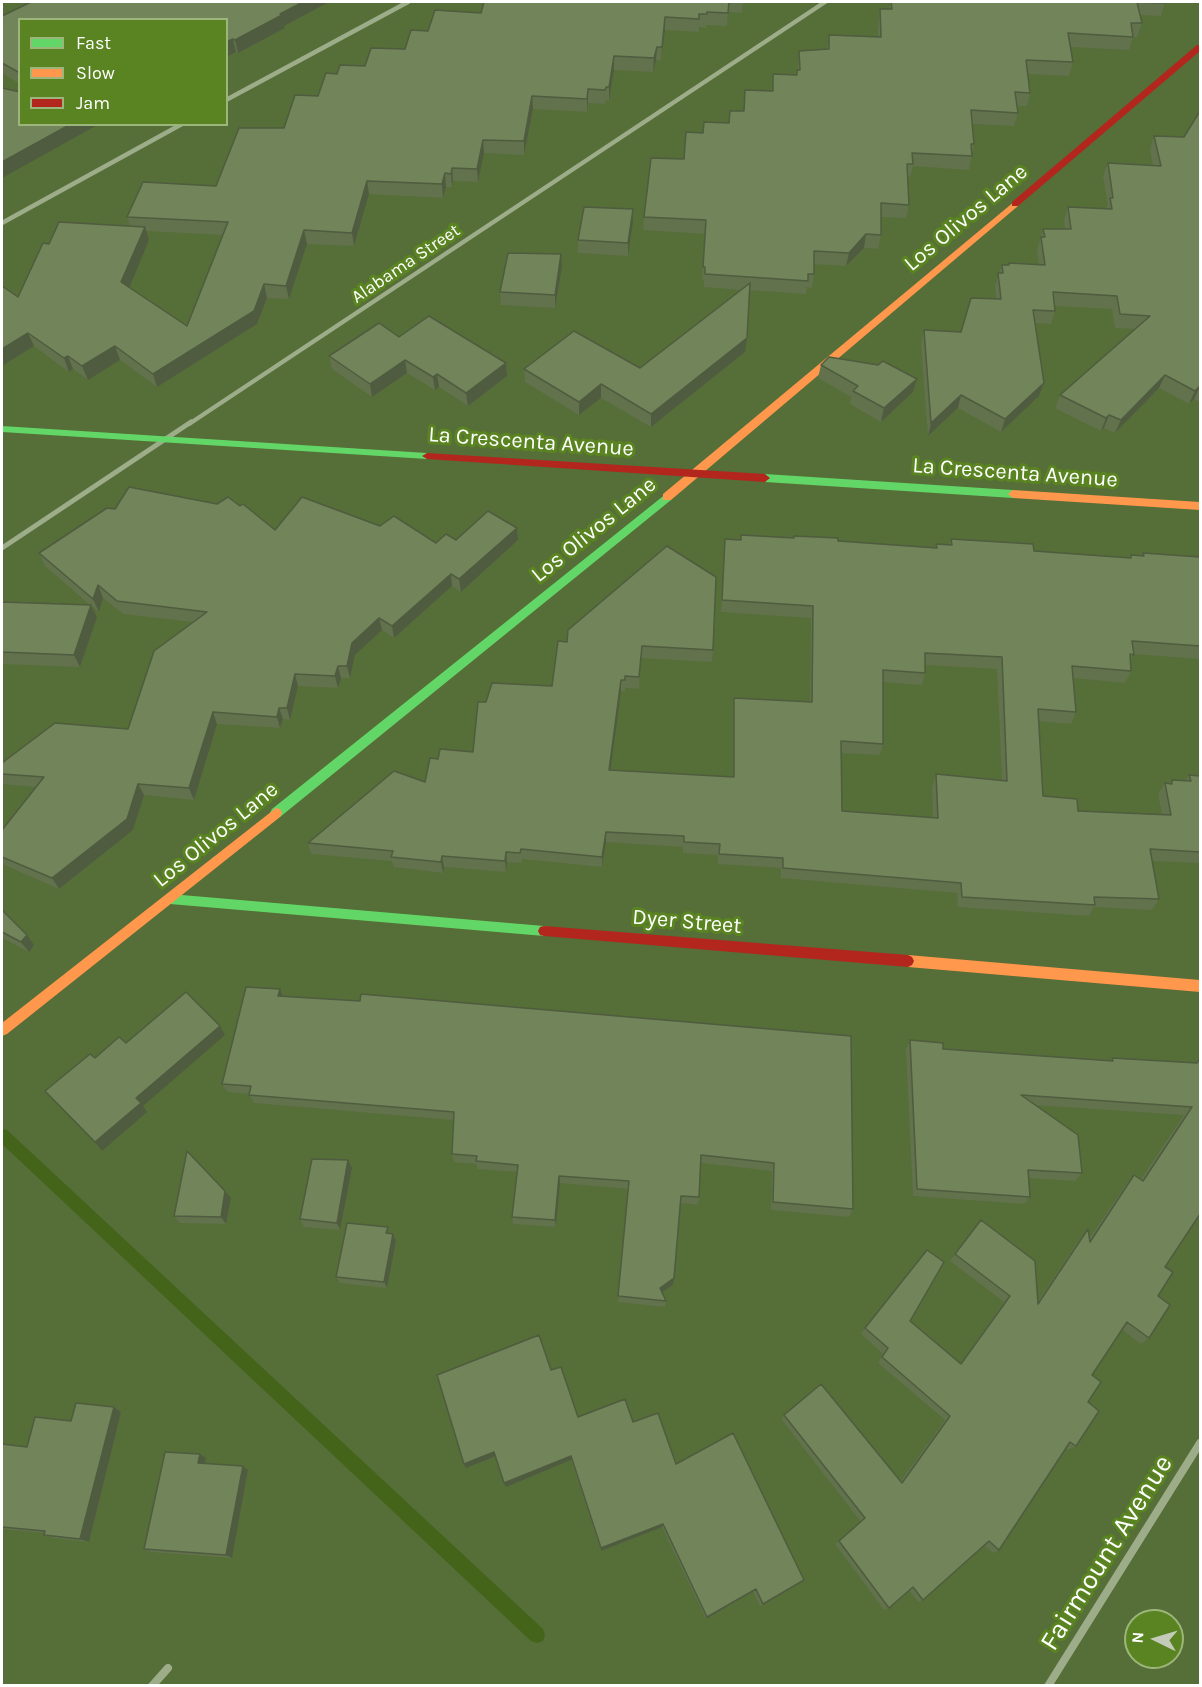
<!DOCTYPE html>
<html>
<head>
<meta charset="utf-8">
<style>
  body { margin:0 }
  #map { position:relative; width:1202px; height:1687px; overflow:hidden; background:#566e37; font-family:Karla,sans-serif }
  canvas { display:block }
  .frame { position:absolute; inset:0; border:3px solid #fff; pointer-events:none }
  .legend { position:absolute; left:18px; top:18px; width:210px; height:108px; box-sizing:border-box; background:#5a8421; border:2px solid #9cb57a; margin:0; padding:8px 10px; list-style:none; font-size:18px; color:#fff }
  .legend li { display:flex; align-items:center; gap:12px; height:30px }
  .legend b { width:30px; border:2px solid #9cb57a }
  .north { position:absolute; left:1124px; top:1609px; width:60px; height:60px; box-sizing:border-box; background:#5a8421; border:2px solid #9cb57a; border-radius:50%; rotate:275deg; font-size:16px; font-weight:700; line-height:24px; text-align:center; color:#fff }
  .north::after { content:''; display:block; margin:auto; width:21px; height:27px; background:#c4ccb9; clip-path:polygon(50% 0,100% 100%,50% 72%,0 100%) }
</style>
</head>
<body>
<div id="map">
<canvas width="1202" height="1687"></canvas>
<div class="frame"></div>
<ul class="legend">
<li><b style="height:8px;background:#63d668"></b>Fast</li>
<li><b style="height:8px;background:#ff974d"></b>Slow</li>
<li><b style="height:8px;background:#b3261e"></b>Jam</li>
</ul>
<div class="north">N</div>
</div>
<script>
const ctx = document.querySelector('canvas').getContext('2d');
ctx.lineJoin = 'round';
function poly(rows) {
  const path = new Path2D();
  for (const r of rows) {
    path.moveTo(r[0], r[1]);
    for (let i = 2; i < r.length; i += 2) path.lineTo(r[i], r[i + 1]);
  }
  return path;
}
function fillPath(path, color) {
  ctx.fillStyle = color;
  ctx.fill(path, 'evenodd');
}
function trace(path, color, width, dash) {
  ctx.strokeStyle = color;
  ctx.lineWidth = width;
  ctx.lineCap = dash ? 'butt' : 'round';
  ctx.setLineDash(dash || []);
  ctx.stroke(path);
}
function label(font, color, halo, rows, align = 'center') {
  ctx.font = font + ' Karla,sans-serif';
  ctx.lineWidth = 6;
  ctx.setLineDash([]);
  ctx.textBaseline = 'middle';
  ctx.strokeStyle = halo;
  ctx.fillStyle = color;
  for (const [text, x, y, turn = 0] of rows) {
    ctx.save();
    ctx.translate(x, y);
    ctx.rotate((+turn || 0) * Math.PI / 180);
    ctx.textAlign = isNaN(turn) ? turn : align;
    if (halo) ctx.strokeText(text, 0, 0);
    ctx.fillText(text, 0, 0);
    ctx.restore();
  }
}
fillPath(poly([
  [2,1129,7,1130,543,1629,545,1635,543,1641,537,1643,531,1641,2,1144,2,1129]
]), '#44641a');
trace(poly([
  [226,100,408,2],
  [2,223,182,124],
  [189,424,825,2]
]), '#9dad8a', 4.5);
trace(poly([
  [2,548,191,422]
]), '#9dad8a', 5);
trace(poly([
  [152,1686,168,1668],
  [1048,1686,1200,1443]
]), '#9dad8a', 8);
fillPath(poly([
  [2,426,427,453,432,456,427,459,2,432,2,426],
  [765,474,1013,490,1018,494,1013,498,765,482,760,478,765,474],
  [667,493,671,494,671,500,280,817,272,817,270,813,272,809,667,493],
  [170,894,544,926,548,927,550,931,548,935,544,936,170,904,166,903,164,899,166,895,170,894]
]), '#63d668');
fillPath(poly([
  [1015,201,1018,202,1018,206,671,500,663,500,663,494,1015,201],
  [1013,490,1200,502,1200,510,1013,498,1008,494,1013,490],
  [276,808,280,809,282,813,280,817,7,1034,2,1036,2,1023,276,808],
  [908,955,1200,980,1200,992,908,967,904,965,902,961,904,957,908,955]
]), '#ff974d');
fillPath(poly([
  [1197,45,1200,45,1200,51,1018,206,1012,206,1012,202,1197,45],
  [427,453,765,474,770,478,765,482,427,459,422,456,427,453],
  [544,926,908,955,912,957,914,961,912,965,908,967,544,936,540,935,538,931,540,927,544,926]
]), '#b3261e');
fillPath(poly([
  [31,2,329,2,284,26,285,28,238,53,236,52,226,57,226,20,20,20,20,84,2,73,2,16],
  [484,2,743,2,742,13,728,12,727,26,706,25,706,28,699,27,699,32,665,30,661,60,656,60,653,72,614,70,609,101,606,100,605,104,588,103,587,112,533,109,524,155,484,153,478,182,453,181,452,187,446,187,443,198,369,194,354,246,307,244,289,299,267,298,257,324,157,387,120,360,88,380,73,369,69,372,34,346,2,366,18,297,49,244,130,226,127,217,216,186,284,128,318,96,337,74,365,66,405,49,428,31,481,13],
  [146,231,223,235,187,326,129,288,149,240],
  [891,2,1165,2,1165,3,1161,16,1140,15,1142,23,1137,37,1133,37,1129,50,1070,47,1073,62,1069,76,1028,74,1030,93,1027,106,1017,106,1018,113,1014,126,972,124,974,144,969,170,913,166,910,177,908,177,909,205,906,218,881,217,881,235,878,249,864,248,846,266,814,264,814,274,812,288,807,287,806,294,749,290,745,352,651,427,601,398,579,415,525,382,524,369,640,368,741,290,704,287,704,280,702,280,705,234,643,230,644,217,684,159,703,133,729,123,772,91,773,74,796,75,798,70,799,51,827,49,829,35,878,37,878,22,880,9,889,9],
  [1200,111,1200,403,1194,399,1189,404,1159,388,1115,433,1104,428,1101,431,1055,408,1060,395,1135,329,1115,328,1112,309,1054,306,1055,311,1051,324,1035,323,1044,383,1039,396,1001,432,958,408,928,436,921,344,924,330,961,332,996,299,995,286,1002,265,1008,265,1009,263,1039,264,1037,251,1043,229,1065,229,1064,220,1068,207,1106,209,1108,205,1103,176,1108,163,1153,166,1150,149,1154,136,1184,137],
  [633,222,628,256,578,253,578,240],
  [562,267,555,308,501,305,500,292],
  [399,337,506,363,507,376,468,406,439,387,435,390,407,373,372,397,332,369,329,356],
  [821,365,917,379,913,392,881,422,850,404,851,397,818,378],
  [380,526,436,543,517,528,518,540,461,592,452,586,394,638,382,630,355,655,350,678,341,678,338,688,298,686,290,720,283,719,280,728,217,724,194,800,144,795,133,830,59,889,2,864,2,830,36,787,2,784,2,763,128,729,193,622,123,614,103,598,99,612,92,606,97,617,80,667,2,664,2,602,90,605,45,566,39,553,275,530],
  [725,539,838,541,935,548,936,544,950,544,951,539,1034,551,1130,558,1131,555,1142,556,1143,553,1200,557,1200,659,1133,654,1130,661,1131,671,1125,683,1073,678,1076,712,1071,724,1038,721,1043,796,1078,811,1162,815,1158,794,1165,783,1170,784,1172,780,1185,781,1189,775,1200,776,1200,863,1152,861,1159,899,1152,910,1094,907,1089,916,958,907,957,893,781,878,781,868,718,864,718,855,683,853,683,847,606,842,602,867,522,859,521,863,507,862,506,872,444,867,443,873,394,867,392,861,311,854,308,843,425,782,438,759,473,752,486,702,552,686,558,641,713,650,712,662,641,658,639,689,625,688,625,692,621,691,610,770,733,777,733,710,734,698,810,702,811,618,721,612],
  [925,665,997,669,1002,780,936,774,932,786,933,818,842,811,841,753,880,755,883,744,883,682,922,685,925,673],
  [2,910,27,935,34,945,29,952,2,938],
  [283,996,851,1036,853,1209,849,1217,771,1210,772,1171,701,1163,699,1197,698,1205,681,1203,673,1285,662,1292,666,1301,665,1307,618,1302,628,1189,560,1183,556,1227,513,1224,512,1217,517,1172,478,1169,476,1164,454,1162,452,1154,453,1120,254,1103,249,1094,228,1092,222,1084],
  [910,1040,943,1049,1110,1061,1112,1058,1195,1063,1200,1056,1200,1219,1198,1218,1165,1267,1158,1296,1149,1338,1141,1344,1122,1330,1092,1375,1088,1402,1076,1446,1068,1450,1066,1448,999,1550,993,1553,984,1545,923,1600,918,1602,909,1590,889,1608,884,1610,835,1544,861,1522,782,1420,784,1415,900,1482,945,1420,878,1363,883,1354,861,1334,865,1328,910,1321,960,1364,1004,1302,950,1261,981,1220,1038,1301,1081,1237,1088,1229,1089,1239,1127,1183,1134,1175,1141,1179,1184,1115,1035,1105,1082,1173,1075,1181,1028,1178,1030,1197,1024,1204,913,1196,906,1049],
  [348,1160,352,1168,340,1230,304,1227,300,1219],
  [231,1198,226,1224,180,1223,174,1216],
  [390,1233,393,1234,396,1241,387,1288,340,1283,336,1277],
  [551,1370,578,1417,633,1422,676,1464,804,1580,760,1606,753,1591,706,1619,662,1527,601,1551,571,1460,506,1487,496,1456,466,1468],
  [114,1407,121,1412,89,1542,53,1538,44,1535,45,1533,2,1529,2,1444,27,1447,71,1421],
  [206,1458,205,1463,248,1470,232,1558,151,1552,144,1549]
]), '#61724d');
fillPath(poly([
  [303,2,329,2,284,26,285,28,238,53,235,40],
  [665,17,665,30,661,60,662,47],
  [233,39,236,52,226,57,226,42],
  [657,47,656,60,653,72,654,58],
  [614,56,614,70,609,101,609,87],
  [588,89,588,103,587,112,587,99],
  [532,96,533,109,524,155,524,141],
  [71,124,99,124,2,178,2,162],
  [483,140,484,153,478,182,477,169],
  [452,168,453,181,452,187,451,174],
  [445,173,446,187,443,198,442,184],
  [367,181,369,194,354,246,352,233],
  [633,209,633,222,628,256,628,243],
  [145,227,149,240,126,296,121,282],
  [304,230,307,244,289,299,286,286],
  [866,234,864,248,846,266,849,253],
  [561,254,562,267,555,308,555,295],
  [264,284,267,298,257,324,157,387,153,374],
  [28,333,34,346,2,366,2,349],
  [747,338,745,352,651,427,651,414],
  [115,346,120,360,88,380,82,366],
  [68,356,73,369,69,372,64,358],
  [405,360,407,373,372,397,370,384],
  [506,363,507,376,468,406,466,393],
  [437,374,439,387,435,390,433,377],
  [1165,375,1159,388,1115,433,1121,420],
  [917,379,913,392,881,422,884,408],
  [1044,383,1039,396,1001,432,1005,419],
  [601,384,601,398,579,415,579,402],
  [1200,386,1194,399,1189,404,1195,391],
  [961,395,958,408,928,436,931,423],
  [1109,415,1104,428,1101,431,1106,418],
  [517,528,518,540,461,592,459,579],
  [451,574,452,586,394,638,392,626],
  [98,585,103,598,99,612,93,599],
  [91,605,97,617,80,667,74,655],
  [379,618,382,630,355,655,350,678,347,666,352,643],
  [338,666,341,678,338,688,335,676],
  [295,674,298,686,290,720,287,708],
  [621,680,621,691,609,781,609,770],
  [279,708,283,719,280,728,277,717],
  [213,712,217,724,194,800,189,788],
  [138,784,144,795,133,830,59,889,52,878],
  [606,832,606,842,602,867,602,857],
  [506,852,507,862,506,872,505,861],
  [442,856,444,867,443,873,441,862],
  [27,935,34,945,29,952,21,942],
  [280,989,284,999,278,996],
  [220,1026,225,1035,143,1106,147,1112,102,1151,95,1142,136,1098],
  [348,1160,352,1168,340,1230,337,1223],
  [559,1176,560,1183,556,1227,555,1220],
  [225,1191,231,1198,226,1224,221,1217],
  [393,1234,396,1241,387,1288,384,1282],
  [674,1278,673,1285,659,1294,660,1288],
  [114,1407,121,1412,89,1542,80,1539],
  [494,1452,496,1456,466,1468,464,1464],
  [200,1454,206,1458,204,1467,198,1463],
  [571,1456,571,1460,506,1487,504,1483],
  [243,1466,248,1470,232,1558,226,1555],
  [663,1524,662,1527,601,1551,601,1548],
  [756,1589,753,1591,706,1619,707,1617]
]), '#4f5c3f');
const building = poly([
  [31,2,303,2,280,14,282,15,235,40,233,39,226,42,226,20,20,20,20,73,2,63,2,16,31,2],
  [484,2,729,2,728,13,707,12,707,14,699,14,699,19,665,17,662,47,657,47,654,58,614,56,609,87,606,87,605,90,588,89,587,99,532,96,524,141,483,140,477,169,452,168,451,174,445,173,442,184,367,181,352,233,304,230,286,286,264,284,254,311,153,374,115,346,82,366,68,356,64,358,28,333,2,349,2,286,18,297,43,243,49,244,59,222,145,227,121,282,187,326,228,222,127,217,143,182,216,186,239,128,284,128,295,95,318,96,326,73,337,74,340,65,365,66,371,48,405,49,411,30,428,31,435,10,481,13,484,2],
  [891,2,1165,2,1165,3,1137,2,1142,23,1131,23,1133,37,1068,33,1073,62,1026,60,1030,93,1015,92,1018,113,971,110,974,144,971,144,972,156,912,153,913,164,907,164,909,205,881,203,881,235,866,234,849,253,814,251,814,274,808,274,808,281,705,274,705,267,703,267,706,220,644,217,651,158,684,159,686,132,703,133,704,122,729,123,730,111,744,111,745,90,773,91,773,74,797,75,797,70,800,70,799,51,829,49,829,35,881,37,880,9,892,9,891,2],
  [2,88,20,92,20,124,71,124,2,162,2,88],
  [1200,111,1200,386,1195,391,1165,375,1121,420,1109,415,1106,418,1060,395,1150,316,1120,314,1117,296,1053,292,1055,311,1033,310,1044,383,1005,419,961,395,931,423,924,330,961,332,971,298,1001,299,998,273,1003,273,1002,265,1009,265,1009,263,1045,265,1041,237,1045,237,1043,229,1071,229,1068,207,1112,209,1110,198,1113,198,1108,163,1161,166,1154,136,1184,137,1200,111],
  [584,207,633,209,628,243,578,240,584,207],
  [508,253,561,254,555,295,500,292,508,253],
  [750,283,747,338,651,414,601,384,579,402,524,369,574,331,640,368,750,283],
  [429,316,506,363,466,393,437,374,433,377,405,360,370,384,329,356,379,323,399,337,429,316],
  [829,357,878,365,883,361,917,379,884,408,853,391,858,386,821,365,829,357],
  [129,487,217,504,228,497,240,506,243,504,275,530,302,497,380,526,394,516,436,543,446,534,456,540,488,511,517,528,459,579,451,574,392,626,379,618,352,643,347,666,338,666,335,676,295,674,287,708,279,708,277,717,213,712,189,788,138,784,127,819,52,878,2,857,2,830,44,777,2,774,2,763,55,723,128,729,154,651,207,612,117,601,98,585,93,599,39,553,107,508,115,509,129,487],
  [741,535,794,538,794,536,838,538,838,541,937,548,936,544,952,545,951,539,1033,544,1034,551,1131,558,1131,555,1144,556,1143,553,1200,557,1200,646,1132,641,1134,655,1130,654,1131,671,1072,666,1076,712,1038,709,1043,796,1077,799,1078,811,1171,815,1165,783,1172,784,1172,780,1191,781,1189,775,1200,776,1200,852,1150,849,1159,899,1094,897,1095,905,962,897,961,883,783,868,783,858,719,854,720,844,684,842,684,836,606,832,602,857,521,849,520,853,506,852,505,861,442,856,441,862,391,857,393,851,308,843,394,771,425,782,430,758,438,759,440,749,473,752,478,702,486,702,492,683,552,686,558,641,567,642,568,630,667,546,716,577,713,650,642,646,639,677,625,676,625,680,621,680,609,770,734,777,734,698,812,702,813,606,722,600,725,539,741,540,741,535],
  [925,653,1002,657,1007,781,936,774,938,818,842,811,841,741,883,744,883,670,925,673,925,653],
  [2,602,91,605,74,655,2,652,2,602],
  [2,910,27,935,21,942,2,932,2,910],
  [246,987,280,989,278,996,360,1001,361,994,851,1036,853,1209,773,1202,774,1163,701,1155,699,1197,681,1196,674,1278,660,1288,666,1301,618,1296,629,1181,559,1176,555,1220,512,1217,518,1165,476,1161,477,1156,452,1154,454,1112,249,1095,251,1086,222,1084,246,987],
  [186,992,220,1026,136,1098,141,1103,95,1142,45,1091,90,1054,95,1058,119,1037,126,1043,186,992],
  [910,1040,943,1043,943,1049,1113,1061,1112,1058,1197,1063,1200,1058,1200,1214,1165,1267,1173,1272,1158,1296,1170,1305,1149,1338,1127,1322,1092,1375,1101,1382,1088,1402,1099,1411,1076,1446,1070,1442,999,1550,989,1541,923,1600,913,1587,889,1608,839,1541,865,1518,784,1415,821,1384,902,1483,950,1416,882,1357,888,1348,865,1328,927,1250,944,1262,910,1321,961,1364,1010,1296,955,1254,981,1220,1035,1261,1038,1304,1088,1229,1090,1242,1134,1175,1143,1181,1192,1107,1021,1095,1078,1135,1082,1173,1028,1170,1030,1197,917,1189,910,1040],
  [187,1151,225,1191,221,1217,174,1216,187,1151],
  [312,1159,348,1160,337,1223,300,1219,312,1159],
  [347,1223,388,1227,386,1233,393,1234,384,1282,336,1277,347,1223],
  [539,1335,551,1370,561,1367,578,1417,625,1399,633,1422,658,1413,676,1464,733,1433,804,1580,763,1604,756,1589,707,1617,663,1524,601,1548,571,1456,504,1483,494,1452,464,1464,437,1375,539,1335],
  [76,1403,114,1407,80,1539,44,1535,45,1531,2,1527,2,1444,27,1447,35,1417,71,1421,76,1403],
  [165,1452,200,1454,198,1463,243,1466,226,1555,144,1549,165,1452]
]);
fillPath(building, '#71845a');
trace(building, '#4f5c3f', 1.5);
label('18px', '#fff', '#5a8421', [
  ["Alabama Street",406,264,-34]
]);
label('22px', '#fff', '#5a8421', [
  ["Los Olivos Lane",966,218,-40],
  ["La Crescenta Avenue",531,442,4],
  ["La Crescenta Avenue",1015,473,4],
  ["Los Olivos Lane",594,530,-39],
  ["Los Olivos Lane",216,835,-39],
  ["Dyer Street",687,922,5]
]);
label('27px', '#fff', '#5a8421', [
  ["Fairmount Avenue",1107,1553,-58]
]);
</script>
</body>
</html>
